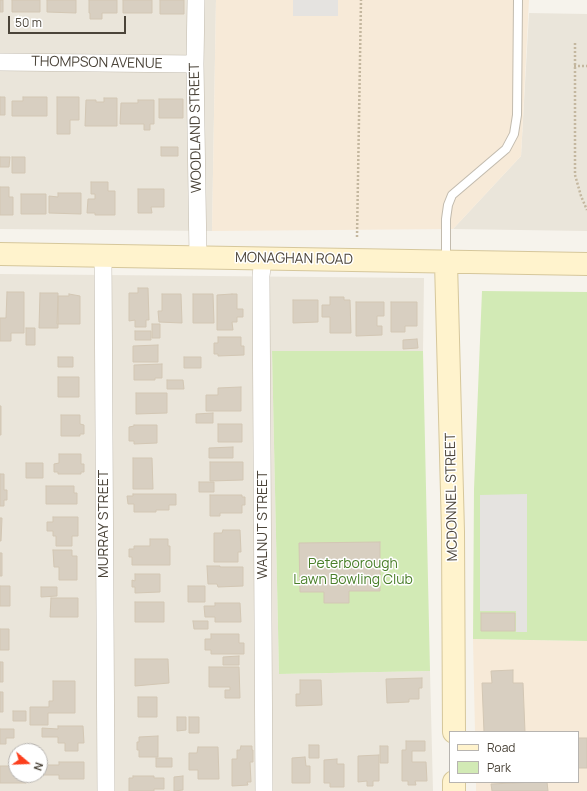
<!DOCTYPE html>
<html>
<head>
<meta charset="utf-8">
<style>
  body { margin:0 }
  #map { position:relative; width:587px; height:791px; overflow:hidden; background:#f6f3ec; font-family:Manrope,sans-serif }
  canvas { display:block }
  .legend { position:absolute; left:449px; top:731px; width:130px; height:52px; box-sizing:border-box; background:#fff; border:1px solid #b7b4b0; margin:0; padding:5px 7px; list-style:none; font-size:12px; color:#4b4439 }
  .legend li { display:flex; align-items:center; gap:8px; height:20px }
  .legend b { width:20px; border:1px solid #b7b4b0 }
  .north { position:absolute; left:8px; top:743px; width:40px; height:40px; box-sizing:border-box; background:#fff; border:1px solid #b7b4b0; border-radius:50%; rotate:109deg; font-size:11px; font-weight:700; line-height:16px; text-align:center; color:#4b4439 }
  .north::after { content:''; display:block; margin:auto; width:14px; height:18px; background:#fc3f1d; clip-path:polygon(50% 0,100% 100%,50% 72%,0 100%) }
  .scale { position:absolute; left:8px; top:16px; width:118px; height:18px; box-sizing:border-box; border:2px solid #4b4439; border-top:0; padding-left:5px; font-size:12px; line-height:14px; white-space:nowrap; color:#4b4439; -webkit-text-stroke:3px #fff; paint-order:stroke }
</style>
</head>
<body>
<div id="map">
<canvas width="587" height="791"></canvas>
<ul class="legend">
<li><b style="height:5px;background:#fff3cd"></b>Road</li>
<li><b style="height:11px;background:#d2eab5"></b>Park</li>
</ul>
<div class="north">N</div>
<div class="scale">50 m</div>
</div>
<script>
const ctx = document.querySelector('canvas').getContext('2d');
ctx.lineJoin = 'round';
function fillPath(path, color) {
  ctx.fillStyle = color;
  ctx.fill(path, 'evenodd');
}
function poly(rows) {
  const path = new Path2D();
  for (const r of rows) {
    path.moveTo(r[0], r[1]);
    for (let i = 2; i < r.length; i += 2) path.lineTo(r[i], r[i + 1]);
  }
  return path;
}
function trace(path, color, width, dash) {
  ctx.strokeStyle = color;
  ctx.lineWidth = width;
  ctx.lineCap = dash ? 'butt' : 'round';
  ctx.setLineDash(dash || []);
  ctx.stroke(path);
}
function label(font, color, halo, rows, align = 'center') {
  ctx.font = font + ' Manrope,sans-serif';
  ctx.lineWidth = 3;
  ctx.setLineDash([]);
  ctx.textBaseline = 'middle';
  ctx.strokeStyle = halo;
  ctx.fillStyle = color;
  for (const [text, x, y, turn = 0] of rows) {
    ctx.save();
    ctx.translate(x, y);
    ctx.rotate((+turn || 0) * Math.PI / 180);
    ctx.textAlign = isNaN(turn) ? turn : align;
    if (halo) ctx.strokeText(text, 0, 0);
    ctx.fillText(text, 0, 0);
    ctx.restore();
  }
}
fillPath(poly([
  [0,0,216,0,212,231,0,229],
  [529,13,587,14,587,231,453,229,521,156],
  [0,274,424,278,423,351,272,351,279,674,430,671,433,791,0,791],
  [16,751,40,751,40,775,16,775]
]), '#eae5da');
fillPath(poly([
  [216,0,529,0,521,156,453,229,212,231],
  [473,639,587,641,587,791,476,791,476,782,578,782,578,732,475,732]
]), '#f7ead8');
fillPath(poly([
  [482,291,587,292,587,641,473,639,474,489],
  [272,351,423,351,430,671,279,674]
]), '#d2eab5');
fillPath(poly([
  [293,0,338,0,338,16,293,16],
  [527,494,527,632,516,632,516,611,480,611,480,495]
]), '#e5e3e0');
const building = poly([
  [0,0,3,0,3,12,0,12,0,0],
  [12,0,40,0,40,12,12,12,12,0],
  [47,0,76,0,76,13,47,12,47,0],
  [89,0,117,0,117,13,102,13,102,19,90,19,90,13,89,13,89,0],
  [123,0,152,0,152,13,123,13,123,0],
  [160,0,184,0,184,14,160,14,160,0],
  [0,97,5,97,5,115,0,115,0,97],
  [23,97,47,97,47,116,12,116,12,101,23,101,23,97],
  [57,97,79,97,79,120,70,120,70,134,57,134,57,97],
  [104,98,117,98,117,126,85,126,86,100,96,100,96,102,104,102,104,98],
  [159,99,183,99,183,118,159,118,159,99],
  [138,100,154,100,154,124,150,124,150,130,144,130,144,124,120,124,121,103,138,103,138,100],
  [161,147,178,147,178,156,161,156,161,147],
  [0,157,10,157,9,167,0,167,0,157],
  [12,157,25,157,25,173,12,173,12,157],
  [91,182,108,182,108,191,115,191,115,215,95,215,95,213,87,213,88,199,95,199,95,194,91,194,91,182],
  [0,187,9,187,9,197,13,197,13,215,0,215,0,187],
  [138,189,164,189,164,207,151,207,152,213,138,213,138,189],
  [58,193,81,193,81,214,49,213,49,196,58,197,58,193],
  [21,194,46,194,46,214,21,214,21,194],
  [138,288,148,288,149,320,146,320,146,327,135,327,135,320,129,321,129,293,138,293,138,288],
  [7,292,24,292,24,333,11,333,11,341,0,341,0,318,6,318,7,292],
  [40,293,58,293,58,328,39,328,40,293],
  [69,294,80,296,80,324,57,324,58,296,69,296,69,294],
  [162,294,181,294,182,323,159,322,158,311,162,311,162,294],
  [193,294,213,294,214,323,193,323,193,294],
  [232,294,237,294,237,309,243,309,243,317,237,317,237,322,232,322,233,330,217,330,217,295,232,294],
  [330,297,344,297,344,300,350,300,351,333,330,333,330,317,322,317,322,305,330,305,330,297],
  [293,300,318,300,318,322,293,323,293,300],
  [356,302,384,302,384,316,377,316,377,326,382,326,382,335,356,336,356,302],
  [391,302,417,302,417,326,405,326,405,332,391,332,391,302],
  [152,324,160,324,160,338,152,338,152,324],
  [26,328,35,328,35,345,26,345,26,328],
  [135,331,151,331,151,340,135,340,135,331],
  [218,337,241,337,241,346,244,346,244,355,218,356,218,354,214,354,214,343,218,343,218,337],
  [417,339,418,348,403,349,403,340,417,339],
  [158,345,158,362,133,362,133,346,158,345],
  [58,357,73,357,73,367,58,367,58,357],
  [184,357,201,357,201,368,184,368,184,357],
  [162,364,162,378,155,378,155,380,134,380,134,365,162,364],
  [58,377,79,377,79,397,58,397,58,377],
  [167,380,183,380,184,389,167,389,167,380],
  [241,387,241,411,206,411,206,395,218,395,218,388,241,387],
  [136,393,167,393,167,413,136,414,136,393],
  [0,406,1,406,1,435,0,435,0,406],
  [213,413,213,423,196,423,196,414,213,413],
  [61,415,80,415,80,424,84,425,84,434,80,434,80,436,61,436,61,415],
  [218,424,242,424,242,442,218,442,218,424],
  [134,425,157,425,157,443,134,444,134,441,129,441,129,427,134,426,134,425],
  [233,447,233,458,209,458,209,448,233,447],
  [59,454,81,454,81,464,84,464,84,472,81,472,81,474,58,474,58,472,54,472,54,464,59,463,59,454],
  [133,458,152,458,153,489,133,489,133,458],
  [210,462,243,462,243,480,210,481,210,462],
  [26,463,43,463,43,478,26,478,26,463],
  [0,474,4,474,4,490,7,490,7,500,4,500,4,506,0,506,0,474],
  [199,482,214,482,214,492,199,492,199,482],
  [46,486,74,486,74,493,77,493,77,504,46,504,46,486],
  [133,494,176,494,176,505,169,505,169,510,156,510,156,512,134,512,134,504,128,504,127,496,133,496,133,494],
  [210,495,242,495,242,497,245,497,245,505,242,505,242,513,220,513,220,516,210,516,210,495],
  [53,517,78,517,78,536,72,536,72,546,56,546,56,536,53,536,53,531,47,531,47,522,53,522,53,517],
  [0,518,2,518,1,541,0,541,0,518],
  [223,530,240,530,241,552,238,552,238,562,214,562,214,533,222,533,223,530],
  [150,539,168,539,168,546,170,546,170,565,132,565,132,557,129,557,129,549,134,549,134,546,150,546,150,539],
  [380,542,380,591,349,591,349,603,324,603,324,592,300,592,299,543,380,542],
  [53,550,72,550,72,556,77,556,77,580,59,580,59,567,54,567,53,550],
  [0,553,2,553,2,576,0,576,0,553],
  [207,566,220,566,220,567,243,567,243,586,218,587,217,584,208,584,207,566],
  [135,574,160,574,160,592,135,593,135,587,132,587,132,580,135,581,135,574],
  [0,586,10,586,10,606,0,606,0,586],
  [188,586,205,586,205,602,188,602,188,586],
  [41,587,57,587,57,596,41,597,41,587],
  [51,598,78,598,78,617,50,617,51,598],
  [135,602,164,602,164,622,135,622,135,602],
  [215,603,240,603,241,622,215,622,215,617,205,617,204,606,215,606,215,603],
  [481,613,515,613,515,631,481,631,481,613],
  [193,621,208,621,208,629,194,629,193,621],
  [0,629,9,629,9,650,0,650,0,629],
  [211,634,239,634,239,643,244,643,244,654,211,654,211,650,205,650,205,639,211,639,211,634],
  [239,656,239,665,223,665,223,657,239,656],
  [135,659,168,659,169,683,135,686,135,659],
  [0,662,3,662,3,682,0,682,0,662],
  [209,667,239,667,240,698,225,698,225,690,230,690,230,687,209,687,209,667],
  [513,670,513,683,523,683,525,732,484,732,482,683,492,683,491,671,513,670],
  [422,678,422,688,419,688,419,699,409,699,409,702,387,703,386,679,422,678],
  [300,680,321,680,322,705,296,706,296,694,300,694,300,680],
  [53,681,75,681,75,713,48,713,48,725,30,725,30,707,49,707,49,701,53,701,53,681],
  [0,692,3,692,3,712,0,712,0,692],
  [138,697,157,697,157,717,138,717,138,697],
  [13,711,26,711,26,721,13,721,13,711],
  [177,717,186,717,186,730,177,731,177,717],
  [189,717,199,717,199,733,189,733,189,717],
  [58,726,83,726,84,743,78,743,78,751,65,751,65,743,58,743,58,737,42,737,42,728,58,729,58,726],
  [0,729,14,729,14,738,6,738,6,744,0,744,0,729],
  [158,736,158,757,139,757,139,750,137,750,137,742,139,742,139,737,158,736],
  [578,738,587,738,587,768,578,768,578,738],
  [406,741,425,741,425,751,412,751,412,762,426,762,427,781,415,781,416,785,408,785,408,781,402,781,402,750,406,750,406,741],
  [309,745,319,745,319,758,309,758,309,745],
  [241,746,252,746,252,750,253,750,253,762,250,762,251,782,247,782,248,785,232,786,232,759,237,759,237,750,240,750,241,746],
  [380,746,388,746,388,763,380,763,380,746],
  [198,747,218,747,219,779,198,779,198,770,189,770,189,753,197,753,198,747],
  [379,755,379,781,373,781,373,786,367,786,367,781,358,782,358,756,379,755],
  [305,757,306,766,310,766,310,783,292,783,292,758,305,757],
  [156,758,172,758,172,767,156,767,156,758],
  [337,759,337,764,344,764,344,787,330,787,330,783,324,783,324,760,337,759],
  [59,762,84,762,84,779,59,779,59,775,42,775,42,765,59,765,59,762],
  [12,764,16,764,16,775,26,775,26,783,0,783,0,766,12,766,12,764],
  [133,776,154,776,154,778,164,778,164,789,154,789,154,791,129,791,129,778,133,778,133,776],
  [183,776,183,790,174,791,174,777,183,776],
  [535,782,547,782,548,791,492,791,491,784,535,782]
]);
fillPath(building, '#d8cfc1');
trace(building, '#d3c7b4', 1);
const lane = poly([
  [446,261,446,219,448,205,452,195,506,149,514,134,517,115,518,0]
]);
const street = poly([
  [196,0,195,64,198,257],
  [0,62,195,64],
  [103,257,106,791],
  [263,259,261,276,264,791]
]);
const secondary = poly([
  [0,254,587,264],
  [446,262,453,532,454,732],
  [454,782,454,791]
]);
trace(lane, '#c2bbae', 10);
trace(street, '#c2bbae', 18);
trace(secondary, '#d6c79b', 24);
trace(poly([
  [575,43,575,175,581,196,587,210],
  [574,66,587,66],
  [357,237,361,0]
]), '#c4b79f', 2.5, [2, 2]);
trace(lane, '#fff', 8);
trace(street, '#fff', 17);
trace(secondary, '#fff3cd', 22);
label('14px', '#4b4439', '#fff', [
  ["THOMPSON AVENUE",97,63,1],
  ["WOODLAND STREET",196,128,-91],
  ["MONAGHAN ROAD",294,259,1],
  ["MCDONNEL STREET",452,497,-91],
  ["MURRAY STREET",104,524,-90],
  ["WALNUT STREET",263,525,-90]
]);
label('14px', '#4a7f2a', '#fff', [
  ["Peterborough",353,564],
  ["Lawn Bowling Club",353,580]
]);
</script>
</body>
</html>
